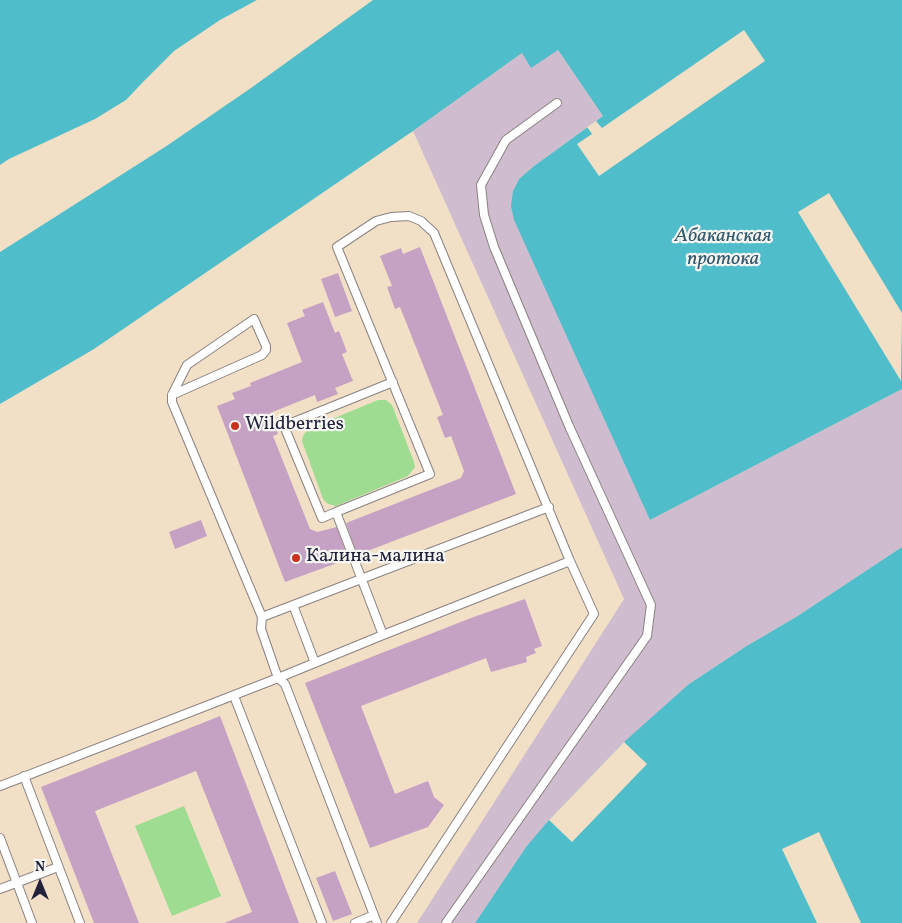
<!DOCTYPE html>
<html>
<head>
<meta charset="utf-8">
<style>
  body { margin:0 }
  #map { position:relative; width:902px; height:923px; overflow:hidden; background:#f2e0c6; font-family:Vollkorn,serif }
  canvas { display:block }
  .north { position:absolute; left:15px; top:858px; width:50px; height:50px; -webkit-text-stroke:4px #f6f6f2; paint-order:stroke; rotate:0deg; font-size:14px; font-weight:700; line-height:20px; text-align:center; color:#22223b }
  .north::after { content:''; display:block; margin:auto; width:18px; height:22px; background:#22223b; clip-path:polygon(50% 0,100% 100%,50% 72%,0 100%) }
</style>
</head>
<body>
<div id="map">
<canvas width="902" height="923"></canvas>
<div class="north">N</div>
</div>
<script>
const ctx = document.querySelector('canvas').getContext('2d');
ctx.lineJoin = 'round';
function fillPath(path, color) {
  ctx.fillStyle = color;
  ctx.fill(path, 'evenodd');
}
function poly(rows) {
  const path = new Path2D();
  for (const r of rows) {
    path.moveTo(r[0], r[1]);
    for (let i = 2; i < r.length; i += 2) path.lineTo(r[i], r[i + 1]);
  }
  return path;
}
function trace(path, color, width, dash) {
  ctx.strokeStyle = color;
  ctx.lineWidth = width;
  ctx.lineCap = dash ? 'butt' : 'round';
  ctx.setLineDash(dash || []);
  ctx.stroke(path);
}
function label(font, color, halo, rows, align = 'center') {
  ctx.font = font + ' Vollkorn,serif';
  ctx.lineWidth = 4.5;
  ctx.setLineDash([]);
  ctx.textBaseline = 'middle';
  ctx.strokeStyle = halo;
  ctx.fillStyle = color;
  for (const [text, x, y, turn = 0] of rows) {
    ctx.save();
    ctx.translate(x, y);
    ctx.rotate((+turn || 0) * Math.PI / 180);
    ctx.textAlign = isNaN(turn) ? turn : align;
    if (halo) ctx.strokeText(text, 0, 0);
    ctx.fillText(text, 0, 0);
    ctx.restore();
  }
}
fillPath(poly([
  [558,50,603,116,534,166,519,179,513,191,650,520,902,389,902,547,796,617,745,647,689,684,526,847,475,923,417,923,624,599,413,131,522,53]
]), '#cfbdcf');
fillPath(poly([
  [378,400,386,400,392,405,414,462,415,467,408,476,336,506,328,504,323,499,302,441,303,436,308,429],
  [184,806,221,896,172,916,135,826]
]), '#9ddc91');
fillPath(poly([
  [0,0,257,0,220,20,174,51,143,82,126,100,95,119,9,159,0,165],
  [373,0,902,0,902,389,650,520,514,220,511,206,513,191,519,179,534,166,603,116,558,50,531,68,522,53,413,131,94,349,0,404,0,252,165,147,251,88],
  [902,547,902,923,475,923,526,847,549,820,624,742,689,684,745,647,796,617]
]), '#50bdca');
fillPath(poly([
  [744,30,765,61,599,176,577,144,592,134,587,127,596,121,602,128],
  [829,193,902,313,901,381,798,212],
  [624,742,647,764,572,842,549,820],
  [819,832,861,923,817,923,782,849]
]), '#f2e0c6');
fillPath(poly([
  [420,247,516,494,357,555,346,523,461,478,464,471,451,436,445,438,437,417,443,415,400,307,395,309,387,287,392,286,380,256,401,248,403,254],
  [338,273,352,311,335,317,321,279],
  [323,302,335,333,339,331,347,352,342,354,353,381,335,388,338,394,317,402,315,395,270,413,278,434,273,436,310,529,317,532,337,527,348,559,285,582,217,406,235,399,232,393,251,386,250,383,302,362,287,323,305,316,302,310],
  [201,520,207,536,175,549,169,532],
  [525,599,542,646,534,649,536,653,526,657,527,662,491,672,486,658,361,706,395,794,428,781,434,797,444,805,428,827,370,848,305,683,471,618],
  [220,716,299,923,224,923,252,912,196,771,95,811,139,923,94,923,41,787],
  [335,871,352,914,333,921,316,878]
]), '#c5a1c4');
const lane = poly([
  [172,395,262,355,266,350,266,346,254,319,187,365,172,395,172,402,262,617,261,629,278,678,285,684,377,923],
  [336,512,322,518,284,426,393,382],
  [293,605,315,663],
  [262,617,549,507],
  [383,635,336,512,430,474,337,247,376,221,391,217,409,216,421,221,434,233,570,561,594,614,391,923],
  [234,696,322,923],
  [24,776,80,923],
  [0,786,278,678,383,635,570,561],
  [0,838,32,923],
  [0,889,58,867],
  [355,923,374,915],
  [446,923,647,636,651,605,569,426,494,247,484,215,481,185,506,140,557,103]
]);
trace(lane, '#8a8180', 10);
trace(lane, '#fff', 8);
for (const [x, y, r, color] of [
  [235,426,5,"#c8321e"],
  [296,558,5,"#c8321e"]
]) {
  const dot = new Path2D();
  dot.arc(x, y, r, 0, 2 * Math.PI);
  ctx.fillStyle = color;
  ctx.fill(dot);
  trace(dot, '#f6f6f2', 2);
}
label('19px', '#22223b', '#f6f6f2', [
  ["Wildberries",245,426],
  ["Калина-малина",306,558]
], 'left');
label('italic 20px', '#32586d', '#f6f6f2', [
  ["Абаканская",723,237],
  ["протока",723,260]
]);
</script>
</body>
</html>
